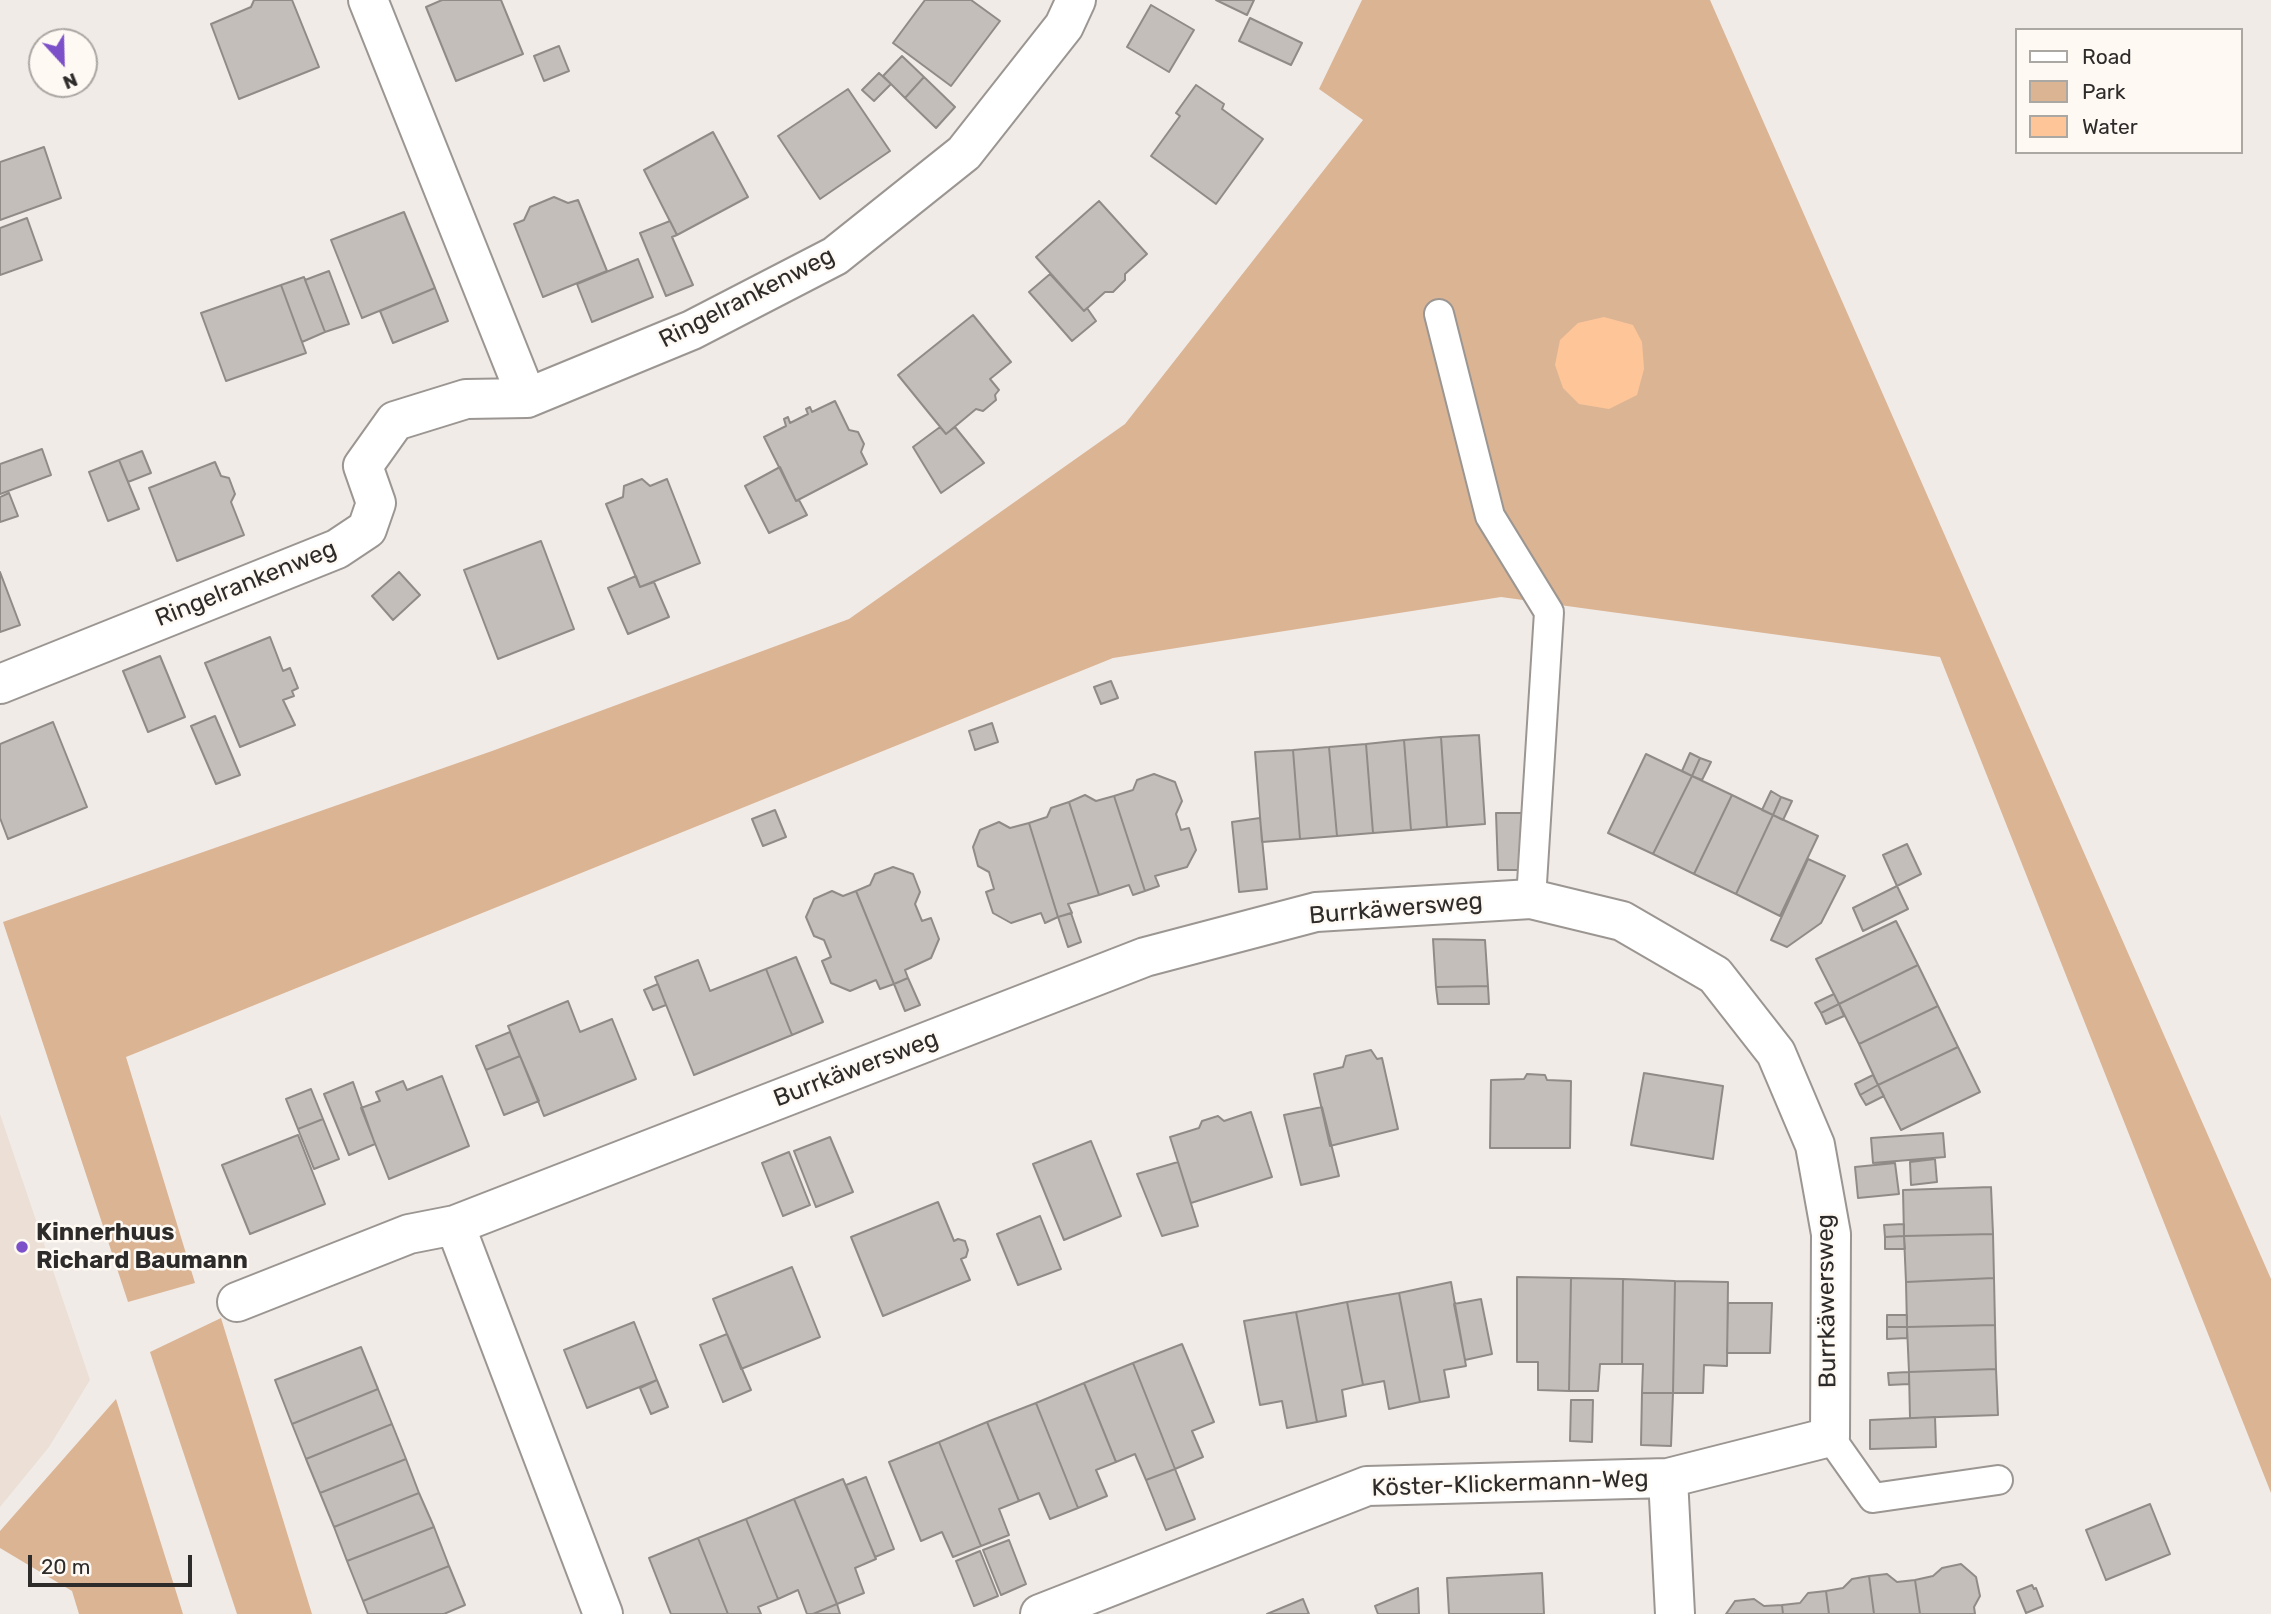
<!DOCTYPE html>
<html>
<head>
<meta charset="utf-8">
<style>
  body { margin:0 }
  #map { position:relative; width:2271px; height:1614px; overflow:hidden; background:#f1ebe7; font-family:Rubik,sans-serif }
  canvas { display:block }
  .legend { position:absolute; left:2015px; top:28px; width:228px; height:126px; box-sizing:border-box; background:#fff9f4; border:2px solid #aba7a3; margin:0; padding:9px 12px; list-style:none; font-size:21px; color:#2e2c2a }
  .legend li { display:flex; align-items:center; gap:14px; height:35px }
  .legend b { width:35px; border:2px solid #aba7a3 }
  .north { position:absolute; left:28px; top:28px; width:70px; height:70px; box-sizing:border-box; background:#fff9f4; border:2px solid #aba7a3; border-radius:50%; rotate:158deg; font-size:19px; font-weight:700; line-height:28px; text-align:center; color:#2e2c2a }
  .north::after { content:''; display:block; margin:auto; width:24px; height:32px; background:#7c50c8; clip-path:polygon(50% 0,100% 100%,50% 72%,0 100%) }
  .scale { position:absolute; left:28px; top:1555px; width:164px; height:32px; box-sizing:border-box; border:4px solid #2e2c2a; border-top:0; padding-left:9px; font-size:21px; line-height:24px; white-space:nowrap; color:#2e2c2a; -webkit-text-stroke:5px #fff9f4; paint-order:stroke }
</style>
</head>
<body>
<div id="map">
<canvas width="2271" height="1614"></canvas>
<ul class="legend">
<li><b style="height:9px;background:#fff"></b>Road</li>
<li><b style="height:19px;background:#dbb494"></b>Park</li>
<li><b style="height:19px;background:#fec698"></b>Water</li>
</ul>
<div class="north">N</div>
<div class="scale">20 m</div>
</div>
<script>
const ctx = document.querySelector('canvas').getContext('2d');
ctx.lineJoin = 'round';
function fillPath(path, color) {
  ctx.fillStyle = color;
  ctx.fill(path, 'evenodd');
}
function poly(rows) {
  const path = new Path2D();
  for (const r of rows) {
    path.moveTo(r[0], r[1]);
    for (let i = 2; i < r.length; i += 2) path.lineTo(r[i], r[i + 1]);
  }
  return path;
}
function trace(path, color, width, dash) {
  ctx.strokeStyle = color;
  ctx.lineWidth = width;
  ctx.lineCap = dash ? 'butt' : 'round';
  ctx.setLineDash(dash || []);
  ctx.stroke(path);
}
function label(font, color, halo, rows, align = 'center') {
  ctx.font = font + ' Rubik,sans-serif';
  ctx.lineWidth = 5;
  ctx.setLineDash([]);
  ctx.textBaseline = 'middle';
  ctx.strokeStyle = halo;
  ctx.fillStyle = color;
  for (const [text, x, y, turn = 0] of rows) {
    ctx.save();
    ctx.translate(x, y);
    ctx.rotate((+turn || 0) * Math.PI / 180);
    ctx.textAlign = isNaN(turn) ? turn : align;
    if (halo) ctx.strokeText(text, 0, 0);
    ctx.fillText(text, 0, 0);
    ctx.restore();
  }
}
fillPath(poly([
  [0,1114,90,1380,49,1447,0,1507]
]), '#ebdfd6');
fillPath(poly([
  [1362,0,1710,0,2271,1279,2271,1493,1940,657,1501,597,1113,658,126,1057,195,1283,128,1302,3,922,492,751,849,619,1125,424,1363,120,1319,89],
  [221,1318,312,1614,237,1614,150,1352],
  [116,1399,183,1614,79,1614,72,1591,0,1548,0,1531]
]), '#dbb494');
fillPath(poly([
  [1604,317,1633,325,1642,342,1644,369,1637,395,1609,409,1579,404,1563,388,1555,365,1560,340,1578,323]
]), '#fec698');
const building = poly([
  [254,0,292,0,319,67,239,99,211,24,251,7,254,0],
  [442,0,501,0,523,54,456,81,426,7,442,0],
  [925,0,971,0,1000,21,951,86,893,43,925,0],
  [1216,0,1254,0,1247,15,1216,0],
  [1151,5,1194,30,1169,72,1127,47,1151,5],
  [1250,18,1302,43,1291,65,1239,41,1250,18],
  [559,46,569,71,544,81,534,56,559,46],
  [902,56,924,77,905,98,883,76,902,56],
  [879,73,891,84,874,101,862,90,879,73],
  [924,77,955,107,936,128,905,98,924,77],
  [1196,85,1224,104,1222,109,1263,139,1216,204,1151,156,1180,116,1176,113,1196,85],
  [848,89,890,151,820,199,778,136,848,89],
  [713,132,748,197,677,235,644,170,713,132],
  [44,147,61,198,0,220,0,162,44,147],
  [554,197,568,203,578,200,607,271,543,297,514,224,524,220,530,207,554,197],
  [1099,201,1147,254,1125,274,1125,280,1113,292,1105,292,1084,311,1036,257,1099,201],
  [404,212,435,288,362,318,331,240,404,212],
  [27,218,42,260,0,275,0,228,27,218],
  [670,221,677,235,672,237,693,285,666,296,640,233,670,221],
  [638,259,653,297,592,322,577,284,638,259],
  [329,271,349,324,325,332,305,280,329,271],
  [1050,274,1084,311,1087,308,1096,321,1072,341,1029,292,1050,274],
  [304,277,325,332,302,342,281,285,304,277],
  [281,285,306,353,226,381,201,313,281,285],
  [435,288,448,321,393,343,380,311,435,288],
  [973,315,1011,362,990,379,999,390,995,395,996,400,983,411,976,409,946,434,898,375,973,315],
  [835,401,849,430,858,432,864,444,861,452,867,464,796,501,764,437,786,426,784,419,788,417,790,423,808,414,806,409,810,407,812,412,835,401],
  [940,427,946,434,955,427,984,463,941,493,913,447,940,427],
  [42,449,51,475,0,494,0,464,42,449],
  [142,451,151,473,128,482,119,460,142,451],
  [119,460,139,509,108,521,89,472,119,460],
  [215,462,221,476,229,478,235,494,231,502,244,535,177,561,149,488,215,462],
  [780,467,796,501,799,500,807,515,769,533,745,486,780,467],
  [642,479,650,486,667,479,700,563,640,587,606,504,623,497,624,486,642,479],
  [9,493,18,516,0,522,0,497,9,493],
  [541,541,574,629,498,659,464,570,541,541],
  [0,572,20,625,0,632,0,572],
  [399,572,420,595,393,620,372,596,399,572],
  [636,576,640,587,654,582,669,617,628,634,608,588,636,576],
  [270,637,283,671,290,668,298,688,292,691,294,696,283,700,295,725,240,747,205,663,270,637],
  [160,656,185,717,148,732,123,671,160,656],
  [1111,681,1118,698,1101,704,1094,687,1111,681],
  [215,716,240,775,216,784,191,726,215,716],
  [53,722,87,807,8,839,0,818,0,744,53,722],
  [992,723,998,742,975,750,969,731,992,723],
  [1479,735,1485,824,1447,827,1441,737,1479,735],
  [1441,737,1447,827,1411,830,1404,740,1441,737],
  [1404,740,1411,830,1373,833,1366,744,1404,740],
  [1366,744,1373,833,1337,836,1329,747,1366,744],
  [1329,747,1337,836,1300,839,1293,750,1329,747],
  [1293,750,1300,839,1262,842,1255,752,1293,750],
  [1690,753,1700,758,1692,776,1682,771,1690,753],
  [1646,754,1692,776,1653,854,1608,833,1646,754],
  [1700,758,1711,762,1702,780,1692,776,1700,758],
  [1154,774,1175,782,1182,801,1176,814,1181,830,1189,828,1196,850,1187,867,1155,876,1159,886,1145,891,1114,796,1133,790,1137,780,1154,774],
  [1692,776,1732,795,1694,874,1653,854,1692,776],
  [1771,791,1781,797,1773,815,1762,810,1771,791],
  [1085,795,1096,801,1114,796,1145,891,1133,895,1129,885,1099,895,1069,802,1085,795],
  [1732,795,1773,815,1736,894,1694,874,1732,795],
  [1781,797,1792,801,1783,820,1773,815,1781,797],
  [1069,802,1099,895,1068,904,1072,913,1058,917,1029,823,1047,817,1051,808,1069,802],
  [775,810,786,837,763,846,752,819,775,810],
  [1496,813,1524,813,1523,870,1498,870,1496,813],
  [1773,815,1818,836,1780,916,1736,894,1773,815],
  [1260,818,1267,889,1239,892,1232,822,1260,818],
  [999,822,1010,828,1029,823,1058,917,1045,923,1041,913,1011,923,993,913,986,892,994,889,989,872,978,866,973,847,980,830,999,822],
  [1907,844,1921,874,1897,886,1883,855,1907,844],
  [1808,859,1845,876,1821,923,1787,947,1771,940,1808,859],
  [893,867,913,874,920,892,915,904,922,921,931,918,939,939,931,958,905,970,908,978,894,984,856,891,870,885,875,874,893,867],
  [1897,886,1908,909,1863,931,1853,908,1897,886],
  [832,891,843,896,856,891,894,984,880,989,876,980,850,991,831,983,822,961,831,957,824,940,814,936,806,917,814,899,832,891],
  [1071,913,1081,942,1068,947,1058,917,1071,913],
  [1896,921,1918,965,1839,1004,1816,959,1896,921],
  [1433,939,1485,940,1488,986,1436,987,1433,939],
  [796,957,823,1022,792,1035,766,969,796,957],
  [698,960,710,991,766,969,792,1035,694,1075,655,977,698,960],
  [1918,965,1938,1006,1859,1044,1839,1004,1918,965],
  [908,978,920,1005,905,1011,894,984,908,978],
  [658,984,666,1005,653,1010,644,990,658,984],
  [1488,986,1489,1004,1438,1004,1436,987,1488,986],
  [1834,994,1839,1004,1821,1013,1815,1003,1834,994],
  [568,1001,580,1032,612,1019,636,1079,544,1116,508,1026,568,1001],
  [1839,1004,1844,1016,1826,1024,1821,1013,1839,1004],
  [1938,1006,1958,1047,1878,1085,1859,1044,1938,1006],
  [510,1032,520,1056,486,1070,476,1046,510,1032],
  [1958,1047,1980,1092,1901,1130,1878,1085,1958,1047],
  [1371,1050,1377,1059,1382,1058,1398,1129,1330,1146,1314,1074,1343,1067,1346,1056,1371,1050],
  [520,1056,539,1101,504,1115,486,1070,520,1056],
  [1644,1073,1723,1086,1713,1159,1631,1145,1644,1073],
  [1527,1074,1545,1075,1547,1080,1571,1081,1570,1148,1490,1148,1491,1080,1524,1079,1527,1074],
  [1873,1075,1878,1085,1860,1095,1855,1084,1873,1075],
  [442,1076,469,1146,389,1179,361,1108,380,1101,376,1092,403,1081,407,1090,442,1076],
  [353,1082,375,1144,349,1155,324,1094,353,1082],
  [1878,1085,1884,1096,1866,1105,1860,1095,1878,1085],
  [311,1089,323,1119,298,1129,286,1099,311,1089],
  [1322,1107,1339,1176,1301,1185,1284,1115,1322,1107],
  [1251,1112,1272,1177,1191,1203,1170,1137,1199,1128,1202,1121,1218,1116,1224,1121,1251,1112],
  [323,1119,339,1159,314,1169,298,1129,323,1119],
  [1943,1133,1945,1157,1873,1163,1871,1138,1943,1133],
  [298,1135,325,1204,250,1234,222,1165,298,1135],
  [830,1137,853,1192,816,1207,794,1151,830,1137],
  [1091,1141,1121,1216,1064,1240,1033,1164,1091,1141],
  [789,1152,810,1205,783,1216,762,1163,789,1152],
  [1935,1159,1937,1182,1911,1185,1910,1162,1935,1159],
  [1178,1162,1198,1226,1162,1236,1137,1174,1178,1162],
  [1895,1163,1899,1194,1858,1198,1855,1167,1895,1163],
  [1991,1187,1993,1234,1904,1236,1903,1190,1991,1187],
  [938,1202,954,1241,958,1239,965,1241,968,1250,966,1257,961,1259,970,1280,883,1316,851,1237,938,1202],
  [1040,1216,1061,1269,1018,1285,997,1234,1040,1216],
  [1904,1224,1904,1236,1885,1237,1884,1225,1904,1224],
  [1993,1234,1994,1278,1906,1282,1904,1236,1993,1234],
  [1904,1236,1905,1249,1885,1249,1885,1237,1904,1236],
  [792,1267,820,1337,741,1369,713,1299,792,1267],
  [1517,1277,1571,1278,1569,1391,1538,1390,1538,1362,1517,1362,1517,1277],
  [1571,1278,1623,1279,1622,1364,1600,1364,1598,1391,1569,1391,1571,1278],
  [1994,1278,1995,1325,1907,1327,1906,1282,1994,1278],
  [1623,1279,1675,1281,1673,1393,1642,1393,1643,1364,1622,1364,1623,1279],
  [1675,1281,1728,1282,1727,1366,1704,1365,1703,1393,1673,1393,1675,1281],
  [1451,1282,1466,1366,1444,1370,1449,1397,1420,1402,1399,1293,1451,1282],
  [1399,1293,1420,1402,1389,1409,1384,1381,1363,1385,1347,1302,1399,1293],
  [1481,1299,1492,1354,1465,1360,1454,1304,1481,1299],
  [1347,1302,1363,1385,1342,1390,1346,1416,1317,1422,1296,1312,1347,1302],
  [1728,1303,1772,1303,1770,1353,1727,1353,1728,1303],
  [1296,1312,1317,1422,1287,1428,1282,1401,1260,1405,1244,1321,1296,1312],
  [1887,1315,1907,1315,1907,1327,1887,1327,1887,1315],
  [634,1322,657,1380,587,1408,564,1350,634,1322],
  [1995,1325,1996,1369,1909,1372,1907,1327,1995,1325],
  [1887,1327,1907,1327,1907,1338,1887,1339,1887,1327],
  [727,1334,751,1390,723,1402,700,1345,727,1334],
  [1182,1344,1214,1422,1192,1431,1203,1457,1175,1469,1133,1363,1182,1344],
  [361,1347,378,1389,292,1424,275,1380,361,1347],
  [1133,1363,1175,1469,1146,1480,1135,1454,1116,1462,1084,1383,1133,1363],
  [1996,1369,1998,1415,1910,1418,1909,1372,1996,1369],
  [1909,1372,1909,1384,1889,1385,1888,1373,1909,1372],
  [657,1380,668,1407,651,1414,640,1388,657,1380],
  [1084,1383,1116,1462,1096,1470,1107,1496,1078,1508,1036,1403,1084,1383],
  [378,1389,392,1424,306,1459,292,1424,378,1389],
  [1642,1393,1673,1393,1671,1446,1641,1445,1642,1393],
  [1571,1400,1593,1400,1592,1442,1570,1441,1571,1400],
  [1036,1403,1078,1508,1050,1519,1039,1493,1019,1501,987,1422,1036,1403],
  [1935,1417,1936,1447,1870,1449,1870,1420,1935,1417],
  [987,1422,1019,1501,999,1509,1009,1535,981,1546,939,1442,987,1422],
  [392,1424,406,1459,320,1493,306,1459,392,1424],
  [939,1442,981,1546,953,1557,942,1532,921,1541,889,1462,939,1442],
  [406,1459,419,1493,334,1527,320,1493,406,1459],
  [1175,1469,1195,1519,1166,1530,1146,1480,1175,1469],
  [866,1477,894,1549,875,1557,846,1485,866,1477],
  [843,1479,876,1559,855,1568,864,1593,837,1604,794,1499,843,1479],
  [419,1493,434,1527,347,1561,334,1527,419,1493],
  [794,1499,837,1604,813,1614,807,1614,798,1590,778,1599,746,1519,794,1499],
  [2150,1504,2170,1554,2106,1580,2086,1530,2150,1504],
  [746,1519,778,1599,758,1607,761,1614,728,1614,698,1538,746,1519],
  [434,1527,449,1566,363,1601,347,1561,434,1527],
  [698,1538,728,1614,671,1614,649,1558,698,1538],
  [1009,1540,1026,1584,1001,1595,983,1550,1009,1540],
  [980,1551,998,1596,974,1606,956,1561,980,1551],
  [1961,1564,1976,1577,1980,1596,1974,1607,1975,1614,1920,1614,1915,1580,1933,1576,1942,1568,1961,1564],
  [449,1566,465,1605,444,1614,368,1614,363,1601,449,1566],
  [1542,1573,1544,1614,1449,1614,1447,1578,1542,1573],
  [1887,1574,1897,1582,1915,1580,1920,1614,1874,1614,1869,1576,1887,1574],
  [1869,1576,1874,1614,1829,1614,1826,1591,1843,1588,1852,1579,1869,1576],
  [2032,1585,2034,1589,2036,1588,2043,1606,2026,1613,2017,1591,2032,1585],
  [1418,1588,1419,1614,1378,1614,1375,1606,1418,1588],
  [1826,1591,1829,1614,1783,1614,1782,1605,1800,1603,1808,1593,1826,1591],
  [1303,1599,1309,1614,1267,1614,1303,1599],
  [1754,1599,1764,1606,1782,1605,1783,1614,1726,1614,1735,1601,1754,1599],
  [837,1604,840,1614,813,1614,837,1604]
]);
fillPath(building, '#c4beba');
trace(building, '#908b86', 2);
const lane = poly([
  [1439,314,1490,516,1549,612,1531,899],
  [1830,1437,1873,1498,1998,1480]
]);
const street = poly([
  [368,0,527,398],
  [0,684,337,549,367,529,376,503,363,466,395,421,466,399,527,398,692,330,835,256,964,153,1064,26,1076,0],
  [455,1225,603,1614],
  [237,1302,409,1234,455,1225,1145,957,1316,912,1531,899,1622,921,1715,975,1776,1053,1815,1145,1831,1234,1830,1437,1668,1478,1367,1486,1040,1614],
  [1668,1478,1675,1614]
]);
trace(lane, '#9b9692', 32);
trace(street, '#9b9692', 42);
trace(lane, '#fff', 28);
trace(street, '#fff', 38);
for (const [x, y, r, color] of [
  [22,1247,7,"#7c50c8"]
]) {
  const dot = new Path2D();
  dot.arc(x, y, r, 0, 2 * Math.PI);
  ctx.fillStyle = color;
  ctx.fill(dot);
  trace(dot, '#fff9f4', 2.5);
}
label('24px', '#2e2c2a', '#fff9f4', [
  ["Ringelrankenweg",747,298,-27],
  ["Ringelrankenweg",246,584,-22],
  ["Burrkäwersweg",1396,909,-5],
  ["Burrkäwersweg",856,1069,-21],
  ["Burrkäwersweg",1827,1301,-91],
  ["Köster-Klickermann-Weg",1510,1484,-2]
]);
label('bold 24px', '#2e2c2a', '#fff9f4', [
  ["Kinnerhuus",36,1233],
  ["Richard Baumann",36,1261]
], 'left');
</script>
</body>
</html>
